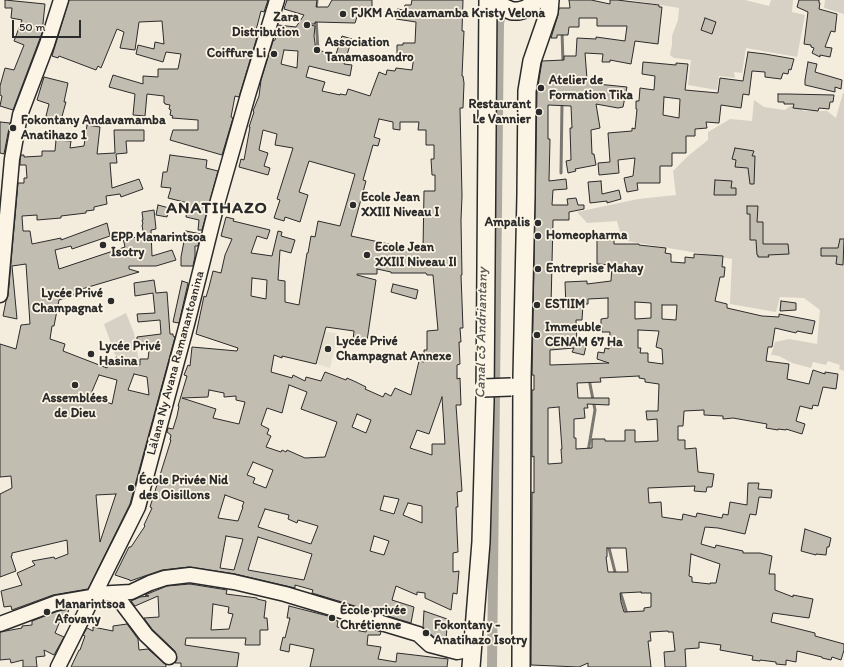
<!DOCTYPE html>
<html>
<head>
<meta charset="utf-8">
<style>
  body { margin:0 }
  #map { position:relative; width:844px; height:667px; overflow:hidden; background:#f4edde; font-family:Itim,sans-serif }
  canvas { display:block }
  .scale { position:absolute; left:12px; top:20px; width:69px; height:18px; box-sizing:border-box; border:2px solid #2b2b2b; border-top:0; padding-left:5px; font-size:12px; line-height:14px; white-space:nowrap; color:#2b2b2b; -webkit-text-stroke:3px #fcf5e5; paint-order:stroke }
</style>
</head>
<body>
<div id="map">
<canvas width="844" height="667"></canvas>
<div class="scale">50 m</div>
</div>
<script>
const ctx = document.querySelector('canvas').getContext('2d');
ctx.lineJoin = 'round';
function fillPath(path, color) {
  ctx.fillStyle = color;
  ctx.fill(path, 'evenodd');
}
function poly(rows) {
  const path = new Path2D();
  for (const r of rows) {
    path.moveTo(r[0], r[1]);
    for (let i = 2; i < r.length; i += 2) path.lineTo(r[i], r[i + 1]);
  }
  return path;
}
function trace(path, color, width, dash) {
  ctx.strokeStyle = color;
  ctx.lineWidth = width;
  ctx.lineCap = dash ? 'butt' : 'round';
  ctx.setLineDash(dash || []);
  ctx.stroke(path);
}
function label(font, color, halo, rows, align = 'center') {
  ctx.font = font + ' Itim,sans-serif';
  ctx.lineWidth = 3.5;
  ctx.setLineDash([]);
  ctx.textBaseline = 'middle';
  ctx.strokeStyle = halo;
  ctx.fillStyle = color;
  for (const [text, x, y, turn = 0] of rows) {
    ctx.save();
    ctx.translate(x, y);
    ctx.rotate((+turn || 0) * Math.PI / 180);
    ctx.textAlign = isNaN(turn) ? turn : align;
    if (halo) ctx.strokeText(text, 0, 0);
    ctx.fillText(text, 0, 0);
    ctx.restore();
  }
}
fillPath(poly([
  [325,331,338,334,330,368,317,364]
]), '#e5dfd0');
fillPath(poly([
  [631,0,745,0,769,6,771,0,793,0,792,12,805,15,797,57,746,48,742,73,734,72,735,78,719,76,717,90,688,85,691,60,674,58,670,55,672,45,672,36,678,20,679,8],
  [825,0,844,0,844,14,824,8],
  [843,93,844,93,844,371,839,369,840,365,828,361,826,365,813,362,811,368,792,363,779,356,771,355,775,342,789,339,817,344,820,310,804,298,780,297,776,312,730,304,732,259,622,240,617,221,587,223,577,212,638,199,676,195,673,171,688,156,708,140,708,132,730,119,752,121,754,100,764,107,785,110,790,106,801,106,803,111,827,111,836,118],
  [126,313,134,333,139,361,115,355,104,324]
]), '#d6d1c4');
trace(poly([
  [316,11,317,0],
  [316,18,318,51],
  [562,31,563,63],
  [561,173,562,103],
  [588,452,595,410,589,379],
  [608,544,616,576],
  [620,591,627,614]
]), '#7a7771', 3);
trace(poly([
  [492,667,499,23,504,4]
]), '#afaaa0', 10);
const building = poly([
  [5,0,45,4,42,33,13,110,0,106,2,96,0,95,0,86,5,68,14,70,24,45,14,41,22,20,11,18,12,8,5,8,5,0],
  [69,0,268,0,264,12,261,11,255,34,257,35,257,37,239,97,235,96,231,117,233,118,222,155,170,140,173,130,198,130,198,120,172,118,173,116,170,115,171,110,169,109,170,105,165,104,165,103,164,103,164,96,147,94,145,116,133,115,135,94,109,87,113,75,143,84,143,76,158,77,158,69,178,69,181,54,166,52,163,62,136,54,138,45,154,49,155,42,164,44,162,21,139,22,135,50,120,48,124,32,117,29,101,68,98,66,96,70,59,56,58,58,52,56,69,0],
  [287,0,317,0,316,7,328,7,332,0,372,0,372,11,361,12,360,14,358,14,355,23,315,22,315,24,307,24,315,26,314,36,316,50,336,54,342,36,352,39,344,64,352,65,350,76,309,66,306,77,325,82,322,91,340,95,340,94,346,95,348,89,370,96,379,72,386,75,387,70,395,71,396,68,412,70,414,56,397,55,397,45,403,45,403,43,415,43,416,22,396,19,397,9,404,10,405,5,411,5,412,0,463,0,462,31,464,31,462,76,463,76,464,83,463,108,460,108,462,196,461,220,462,275,461,275,463,328,460,328,461,342,459,342,460,364,457,365,457,379,460,378,461,405,456,405,462,491,457,492,458,507,456,507,457,531,458,552,453,553,453,572,459,571,457,594,453,593,451,610,425,598,425,593,417,592,417,595,396,586,392,600,414,607,411,623,312,593,313,590,295,585,295,588,235,574,189,567,162,570,130,581,130,580,115,575,129,547,131,547,145,526,144,525,152,508,150,507,171,440,170,440,171,435,167,432,168,428,173,429,177,416,179,406,178,406,187,376,184,375,188,365,190,366,192,347,237,351,238,348,196,334,204,296,206,297,209,287,213,271,221,273,225,255,232,239,221,236,226,217,234,219,233,221,270,230,267,239,257,236,251,253,272,256,278,231,282,232,281,236,295,240,291,253,280,250,278,280,285,281,285,302,299,305,307,253,308,253,311,236,315,237,318,221,340,226,355,174,309,161,299,192,308,195,300,222,285,217,284,221,274,218,280,200,277,199,293,148,275,145,277,134,263,130,259,150,268,153,264,166,270,168,268,175,239,167,241,159,244,160,250,127,249,127,254,112,253,111,259,96,261,80,273,41,275,40,278,25,296,27,304,15,284,9,287,0],
  [284,50,298,51,297,68,281,64,284,50],
  [379,119,393,122,393,129,400,130,400,122,419,122,418,130,426,130,426,145,434,145,434,159,431,159,432,175,435,175,435,191,424,191,423,249,392,249,393,245,351,236,366,181,363,180,373,145,378,146,380,139,374,137,379,119],
  [377,269,391,272,391,273,426,273,427,275,433,275,438,330,427,331,427,350,424,350,424,362,419,361,411,395,395,388,391,396,385,393,383,397,365,389,366,387,356,382,347,378,346,380,325,372,321,381,306,377,305,381,293,375,292,378,271,372,274,355,282,358,282,356,316,364,326,327,354,331,353,340,367,341,376,280,357,275,357,274,377,274,377,269],
  [252,278,267,280,266,299,251,296,252,278],
  [289,385,307,392,301,409,337,422,325,457,305,458,287,450,286,452,282,450,281,452,266,447,271,436,267,434,269,429,261,425,267,408,282,413,289,385],
  [209,390,224,393,224,397,236,396,236,400,245,402,239,424,213,418,216,409,182,398,208,397,209,390],
  [442,397,445,444,432,444,432,455,410,448,417,430,429,434,442,397],
  [357,414,371,420,366,433,352,427,357,414],
  [253,462,273,470,266,488,253,483,255,478,247,475,253,462],
  [225,495,244,502,242,507,243,507,238,521,218,518,225,495],
  [384,496,399,499,394,514,380,510,384,496],
  [408,503,422,506,422,523,403,515,408,503],
  [265,509,289,515,288,519,297,523,298,520,318,526,311,544,258,527,265,509],
  [226,536,243,539,234,570,220,568,226,536],
  [374,536,389,541,384,555,370,551,374,536],
  [258,537,312,554,304,580,248,570,258,537],
  [569,0,591,0,610,4,610,0,617,0,659,5,659,7,662,7,658,44,635,41,631,64,610,60,610,62,602,62,603,54,585,53,587,79,594,80,597,81,597,84,627,87,623,107,618,108,596,104,600,128,591,130,592,154,594,154,596,165,575,169,576,171,568,173,566,161,571,160,570,128,572,128,571,106,548,105,548,139,550,139,549,181,566,179,567,189,553,190,552,205,568,205,567,199,576,198,578,205,584,205,584,209,569,212,569,220,553,220,551,306,566,308,565,282,587,281,587,284,611,281,612,265,597,264,597,233,614,234,614,244,639,244,639,245,666,248,665,253,671,254,671,262,685,263,685,257,694,258,694,254,723,256,722,267,725,267,724,277,720,277,715,301,727,304,727,308,762,316,779,317,779,314,815,321,812,334,797,331,796,333,775,328,772,347,768,347,766,361,789,364,787,379,809,384,813,370,825,374,825,372,838,374,836,389,823,387,818,406,813,405,812,409,800,406,796,421,805,424,802,434,786,429,786,430,778,429,778,430,766,428,767,424,733,418,723,419,723,416,704,415,704,410,684,411,683,426,678,426,678,440,685,440,685,449,696,448,698,472,714,474,712,487,707,487,706,492,694,491,695,486,648,488,649,503,661,502,662,517,682,520,683,514,696,517,697,513,722,518,723,514,728,515,730,502,747,505,748,483,759,483,758,489,772,490,771,498,759,497,756,515,750,514,745,534,718,528,705,527,701,544,715,548,716,545,743,551,743,553,760,553,772,556,769,574,775,574,775,590,793,597,793,595,813,599,809,618,773,613,771,622,815,633,815,636,844,644,844,650,841,660,832,657,831,660,822,658,822,657,797,651,796,662,786,660,786,665,776,664,776,662,760,660,760,661,752,660,753,656,720,650,721,645,699,642,699,648,685,649,686,667,665,667,664,652,675,651,673,632,668,632,668,631,650,632,651,641,648,641,651,667,588,667,588,663,579,667,531,665,532,492,534,493,534,456,532,457,532,390,534,390,534,375,532,375,537,92,542,61,564,60,564,56,576,56,577,38,596,39,596,37,625,41,627,26,597,26,597,18,579,18,579,27,569,27,568,35,557,35,557,38,551,38,558,15,559,8,570,8,569,0],
  [608,298,608,318,601,319,601,327,602,327,602,332,610,332,609,349,605,348,604,353,598,352,597,359,609,363,550,365,550,350,574,348,572,352,584,355,586,346,577,343,576,320,582,320,583,304,588,304,588,299,608,298],
  [635,302,651,303,651,318,635,319,635,302],
  [662,305,677,305,676,320,662,319,662,305],
  [638,330,659,331,656,347,662,349,663,364,648,362,648,353,640,353,641,348,638,348,638,330],
  [639,376,639,378,645,379,645,382,659,384,658,411,646,411,647,420,657,419,658,441,635,442,635,430,625,430,625,441,605,441,605,439,592,439,592,448,576,449,576,438,574,438,574,419,585,418,584,408,588,408,587,404,609,405,609,398,578,398,577,383,601,382,600,378,639,376],
  [559,407,562,449,561,449,562,463,548,464,548,408,559,407],
  [607,548,626,548,628,572,608,572,606,557,607,557,607,548],
  [691,554,720,564,716,583,710,583,710,584,692,582,692,577,689,576,691,554],
  [641,592,641,593,651,593,651,607,644,608,644,611,624,612,621,602,620,593,641,592],
  [799,0,819,0,819,3,820,3,819,9,837,14,835,32,831,31,825,47,832,48,830,57,820,55,820,57,812,53,814,48,811,47,811,45,804,44,808,12,797,7,799,0],
  [705,18,716,22,712,34,701,30,705,18],
  [748,52,765,54,794,59,791,70,789,69,788,74,783,73,781,79,765,77,765,72,752,71,749,95,743,94,741,108,721,105,719,123,706,122,707,128,695,129,695,136,686,136,686,153,672,153,672,166,660,166,660,183,637,183,638,190,627,192,624,178,633,176,635,158,618,160,619,173,599,175,598,163,610,162,608,133,632,131,632,128,635,129,637,109,636,109,636,101,639,101,640,88,654,90,655,76,642,74,643,62,676,65,676,63,688,64,685,90,718,93,720,78,743,81,748,52],
  [664,97,680,99,679,118,663,115,664,97],
  [808,62,817,64,815,72,842,80,841,89,835,87,835,92,805,85,805,80,808,62],
  [44,77,68,83,64,102,66,102,61,120,46,116,49,104,37,100,44,77],
  [778,94,788,94,834,95,833,102,830,102,829,109,819,108,818,111,793,108,794,104,784,104,784,102,778,102,778,94],
  [0,122,10,123,4,154,0,153,0,122],
  [87,125,100,127,97,154,115,153,114,130,144,130,144,141,126,141,127,153,116,154,117,163,110,163,112,188,139,179,143,189,121,197,120,194,106,196,107,204,94,207,94,210,86,211,86,213,61,216,61,218,37,220,37,215,22,216,23,231,30,231,32,244,61,238,61,240,107,223,110,236,72,249,71,246,55,250,59,269,125,247,123,238,144,237,142,225,143,224,142,220,143,220,142,212,154,210,156,229,151,230,152,256,172,250,176,260,156,266,129,266,129,269,139,272,75,291,76,294,59,300,54,326,52,326,50,339,65,344,63,351,107,368,108,361,114,362,116,357,123,359,123,361,140,365,140,359,148,359,150,342,137,344,137,337,161,334,160,320,138,322,137,314,155,313,153,293,135,296,134,283,154,280,156,293,167,292,170,334,173,334,173,336,175,337,130,504,88,589,53,595,12,610,11,606,4,607,1,591,22,585,17,573,35,565,32,561,54,557,55,559,68,554,67,540,12,553,12,556,11,556,16,571,0,577,0,494,12,488,11,476,0,477,0,344,16,349,21,325,30,324,26,264,12,266,17,319,3,316,6,301,8,296,18,183,24,183,24,178,27,178,26,165,20,165,20,160,21,155,24,155,24,157,42,156,42,151,55,151,56,140,71,141,70,148,84,146,87,125],
  [134,374,147,377,149,395,128,390,134,374],
  [99,375,117,380,112,404,90,396,99,375],
  [116,494,100,542,96,495,116,494],
  [735,148,754,151,752,156,755,156,754,184,750,184,748,168,735,167,736,160,732,159,735,148],
  [170,155,207,160,206,168,218,171,202,230,198,230,199,220,186,217,188,203,168,198,171,188,161,187,163,172,167,172,170,155],
  [715,180,732,181,731,188,736,188,736,195,714,195,715,180],
  [601,181,602,194,619,190,621,199,607,203,607,201,590,203,588,182,601,181],
  [158,205,169,208,167,217,156,215,158,205],
  [747,206,758,206,757,222,763,222,763,244,788,244,789,254,768,255,769,257,758,257,758,255,757,255,756,240,750,240,750,214,747,214,747,206],
  [186,231,201,234,198,246,195,246,195,256,193,266,181,266,181,257,186,231],
  [840,239,844,239,843,265,836,264,837,256,821,256,821,248,838,248,840,239],
  [182,281,188,283,179,323,173,322,182,281],
  [393,284,418,290,416,299,391,292,393,284],
  [781,301,796,303,796,310,780,311,781,301],
  [805,529,831,538,829,547,827,547,826,555,816,554,816,555,801,551,805,529],
  [190,584,227,590,226,594,257,598,257,599,266,601,264,618,267,618,268,630,260,630,260,645,245,645,246,638,186,638,185,645,239,653,237,667,181,667,181,663,175,663,177,659,175,651,152,629,144,618,159,617,158,596,135,606,131,601,140,597,149,596,145,595,167,586,190,584],
  [213,604,229,607,228,613,233,614,229,629,211,630,213,604],
  [289,606,328,616,328,619,338,621,337,627,366,632,367,627,381,632,380,635,368,635,367,645,381,647,378,659,396,662,397,653,448,659,447,667,310,667,314,649,290,644,289,652,280,650,283,637,285,638,290,618,287,618,289,606],
  [69,609,65,622,60,621,55,633,64,637,54,655,44,650,45,656,36,657,37,667,23,667,23,660,11,663,10,659,0,660,0,632,22,628,22,626,32,625,32,621,58,611,69,609],
  [424,611,450,620,450,628,447,628,446,640,434,637,423,627,424,611],
  [127,624,138,639,139,650,148,649,166,665,166,667,71,667,79,650,80,650,85,636,83,635,87,628,93,631,93,627,113,631,113,626,127,624]
]);
fillPath(building, '#c2bdb1');
trace(building, '#2b2b2b', 1);
const minor = poly([
  [0,295,12,159,20,115,47,44,61,0],
  [115,594,146,635,169,657],
  [0,624,56,603,91,597,95,594,131,592,150,583,165,578,190,575,234,582,285,594,418,634,430,645,457,652,473,649],
  [58,667,138,507,187,324,217,204,248,95,277,0]
]);
const major = poly([
  [489,0,500,6,512,11,519,11,526,9,533,4,535,0],
  [471,667,481,542,485,401,488,0],
  [521,667,522,377,526,195,527,91,532,61,549,12,550,0]
]);
trace(minor, '#2b2b2b', 17);
trace(major, '#2b2b2b', 20);
trace(minor, '#fcf5e5', 14);
trace(major, '#fcf5e5', 17);
const majorBridge = poly([
  [483,388,511,387]
]);
trace(majorBridge, '#2b2b2b', 20, []);
trace(majorBridge, '#fcf5e5', 17);
for (const [x, y, r, color] of [
  [343,14,4,"#2b2b2b"],
  [307,25,4,"#2b2b2b"],
  [317,50,4,"#2b2b2b"],
  [274,54,4,"#2b2b2b"],
  [541,88,4,"#2b2b2b"],
  [539,112,4,"#2b2b2b"],
  [13,128,4,"#2b2b2b"],
  [353,205,4,"#2b2b2b"],
  [538,223,4,"#2b2b2b"],
  [538,236,4,"#2b2b2b"],
  [103,245,4,"#2b2b2b"],
  [367,255,4,"#2b2b2b"],
  [538,269,4,"#2b2b2b"],
  [111,301,4,"#2b2b2b"],
  [537,305,4,"#2b2b2b"],
  [537,335,4,"#2b2b2b"],
  [328,349,4,"#2b2b2b"],
  [91,354,4,"#2b2b2b"],
  [75,385,4,"#2b2b2b"],
  [131,488,4,"#2b2b2b"],
  [47,612,4,"#2b2b2b"],
  [332,618,4,"#2b2b2b"],
  [426,633,4,"#2b2b2b"]
]) {
  const dot = new Path2D();
  dot.arc(x, y, r, 0, 2 * Math.PI);
  ctx.fillStyle = color;
  ctx.fill(dot);
  trace(dot, '#fcf5e5', 1.5);
}
label('bold 13px', '#2b2b2b', '#fcf5e5', [
  ["FJKM Andavamamba Kristy Velona",351,14],
  ["Zara",299,18,"right"],
  ["Distribution",299,33,"right"],
  ["Association",325,43],
  ["Tanamasoandro",325,58],
  ["Coiffure Li",266,54,"right"],
  ["Atelier de",549,81],
  ["Formation Tika",549,96],
  ["Restaurant",531,105,"right"],
  ["Le Vannier",531,120,"right"],
  ["Fokontany Andavamamba",21,121],
  ["Anatihazo 1",21,136],
  ["Ecole Jean",361,198],
  ["XXIII Niveau I",361,213],
  ["Ampalis",530,223,"right"],
  ["Homeopharma",546,236],
  ["EPP Manarintsoa",111,238],
  ["Isotry",111,253],
  ["Ecole Jean",375,248],
  ["XXIII Niveau II",375,263],
  ["Entreprise Mahay",546,269],
  ["Lycée Privé",103,294,"right"],
  ["Champagnat",103,309,"right"],
  ["ESTIIM",545,305],
  ["Immeuble",545,328],
  ["CENAM 67 Ha",545,343],
  ["Lycée Privé",336,342],
  ["Champagnat Annexe",336,357],
  ["Lycée Privé",99,347],
  ["Hasina",99,362],
  ["Assemblées",75,399,"center"],
  ["de Dieu",75,414,"center"],
  ["École Privée Nid",139,481],
  ["des Oisillons",139,496],
  ["Manarintsoa",55,605],
  ["Afovany",55,620],
  ["École privée",340,611],
  ["Chrétienne",340,626],
  ["Fokontany -",434,626],
  ["Anatihazo Isotry",434,641]
], 'left');
label('13px', '#2b2b2b', '#fcf5e5', [
  ["Làlana Ny Avana Ramanantoanina",176,363,-75]
]);
label('italic 14px', '#595754', '#fcf5e5', [
  ["Canal c3 Andriantany",482,333,-89]
]);
ctx.letterSpacing = '1px';
label('bold 17px', '#2b2b2b', '#fcf5e5', [
  ["ANATIHAZO",217,209]
]);
ctx.letterSpacing = '0px';
</script>
</body>
</html>
